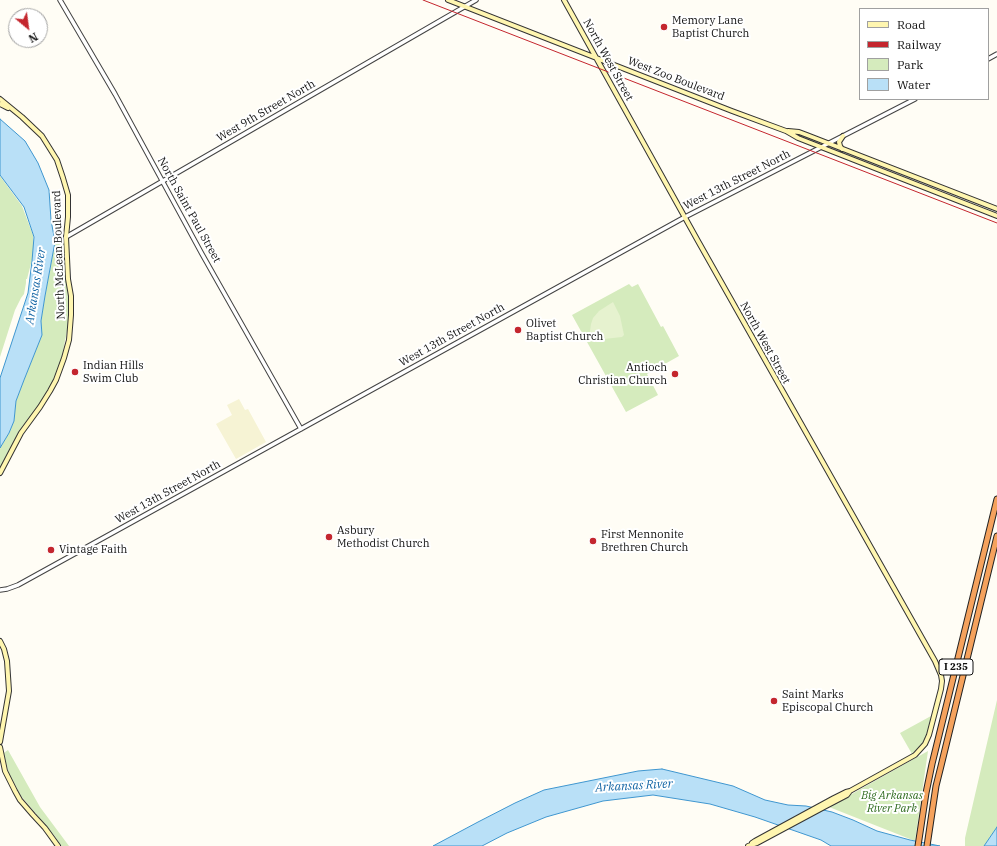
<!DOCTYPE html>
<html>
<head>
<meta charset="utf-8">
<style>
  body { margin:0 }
  #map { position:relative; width:997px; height:846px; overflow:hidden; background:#fffdf5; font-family:"IBM Plex Serif",serif }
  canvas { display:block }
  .legend { position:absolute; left:859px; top:8px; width:130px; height:92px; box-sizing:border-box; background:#fff; border:1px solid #a0a0a0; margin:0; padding:5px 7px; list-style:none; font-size:12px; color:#111 }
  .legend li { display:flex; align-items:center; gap:8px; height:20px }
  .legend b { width:20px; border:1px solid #a0a0a0 }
  .north { position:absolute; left:8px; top:8px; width:40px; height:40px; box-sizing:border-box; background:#fff; border:1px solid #a0a0a0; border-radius:50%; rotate:151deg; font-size:11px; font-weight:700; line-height:16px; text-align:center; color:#111 }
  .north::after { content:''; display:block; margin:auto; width:14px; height:18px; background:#c4262e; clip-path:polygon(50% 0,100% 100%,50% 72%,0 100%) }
</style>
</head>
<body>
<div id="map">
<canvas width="997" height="846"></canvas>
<ul class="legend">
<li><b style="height:5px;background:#fff6b0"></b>Road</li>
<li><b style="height:5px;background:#c4262e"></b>Railway</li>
<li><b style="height:11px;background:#d5ebbd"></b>Park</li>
<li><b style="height:11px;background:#b9e0f7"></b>Water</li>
</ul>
<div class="north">N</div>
</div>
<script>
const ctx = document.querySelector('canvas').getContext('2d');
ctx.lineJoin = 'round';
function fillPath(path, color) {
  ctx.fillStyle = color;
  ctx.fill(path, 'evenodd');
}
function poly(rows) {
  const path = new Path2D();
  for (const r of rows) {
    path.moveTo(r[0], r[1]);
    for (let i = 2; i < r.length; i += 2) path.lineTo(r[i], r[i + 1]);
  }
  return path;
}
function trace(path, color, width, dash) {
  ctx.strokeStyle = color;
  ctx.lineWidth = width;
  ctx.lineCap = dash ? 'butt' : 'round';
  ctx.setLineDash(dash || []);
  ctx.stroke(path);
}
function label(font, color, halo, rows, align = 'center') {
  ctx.font = font + ' "IBM Plex Serif",serif';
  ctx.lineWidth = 4;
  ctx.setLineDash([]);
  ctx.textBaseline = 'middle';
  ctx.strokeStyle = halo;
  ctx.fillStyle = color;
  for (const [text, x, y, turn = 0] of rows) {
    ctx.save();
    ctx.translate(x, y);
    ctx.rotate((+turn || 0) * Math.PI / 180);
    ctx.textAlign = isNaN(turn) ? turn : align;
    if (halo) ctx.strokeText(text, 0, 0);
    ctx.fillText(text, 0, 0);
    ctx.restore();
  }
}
fillPath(poly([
  [239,399,245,410,248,409,266,442,236,459,216,424,232,415,227,405]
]), '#f6f3d4');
fillPath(poly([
  [0,176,22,206,33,235,34,252,27,279,26,279,26,283,24,294,21,298,15,310,0,357],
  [64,238,64,267,68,295,69,307,68,326,62,356,54,379,47,392,40,404,22,427,14,441,0,468,0,448,9,433,14,421,16,401,24,380,42,335,41,321,45,296,55,242],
  [629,284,632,287,638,284,661,327,663,326,679,356,647,374,658,395,626,412,572,315],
  [997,700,997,827,984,846,965,846,965,838],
  [931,716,927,733,924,741,916,750,912,754,900,733],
  [8,750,40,807,69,846,61,846,54,835,21,796,9,774,6,763,4,753,5,752],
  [928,751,915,841,829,807,873,782]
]), '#d5ebbd');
fillPath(poly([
  [613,302,620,316,624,335,622,337,604,339,590,338,590,331,591,324,593,318,599,311]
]), '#e6f2cf');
const water = poly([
  [0,119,25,141,38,163,49,190,51,220,55,242,45,296,41,321,42,335,24,380,16,401,14,421,9,433,0,448,0,378,28,293,32,261,34,237,24,207,0,175,0,119],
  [662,769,733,786,765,800,788,805,806,806,832,812,853,820,877,831,910,840,940,846,831,846,821,840,755,817,710,804,653,795,603,801,546,817,507,833,482,846,433,846,478,822,515,803,544,790,638,771,662,769],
  [997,827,997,846,984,846,997,827]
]);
fillPath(water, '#b9e0f7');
trace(water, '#3f96cf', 1);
const tertiary = poly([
  [60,0,115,94,202,254,301,429],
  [988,59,997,54],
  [66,237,476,0],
  [0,590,7,589,18,585,685,217,915,99]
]);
const secondary = poly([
  [448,0,732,111,786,131,798,138,997,216],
  [564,0,698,241,935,661,941,675,942,681,941,689,929,735,925,744,915,755,850,791,847,795,826,806,757,843,748,846],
  [0,99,22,117,42,136,57,160,63,178,68,195,68,217,66,237,68,279,71,296,71,315,69,340,64,358,56,380,50,391,40,407,21,433,0,473],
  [0,104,8,108],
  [788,131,799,132,807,135,997,209],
  [842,149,840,146,839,142,843,136],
  [0,641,4,649,7,661,9,691,0,742],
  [0,747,5,771,15,791,20,800,33,815,45,828,58,846],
  [752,843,755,841,834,798,846,792,850,791]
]);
const motorway = poly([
  [918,846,926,793,932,764,997,499],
  [927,846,936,786,941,766,997,536]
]);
trace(tertiary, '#444', 5.5);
trace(secondary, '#333', 6);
trace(motorway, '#222', 7);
trace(tertiary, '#fff', 3.5);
trace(secondary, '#fff6b0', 4);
trace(motorway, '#f5a25d', 5);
trace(poly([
  [423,0,997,223]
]), '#c4262e', 1);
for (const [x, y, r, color] of [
  [664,27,4,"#c4262e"],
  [518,330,4,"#c4262e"],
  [75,372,4,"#c4262e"],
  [675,374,4,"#c4262e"],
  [329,537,4,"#c4262e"],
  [593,541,4,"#c4262e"],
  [51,550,4,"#c4262e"],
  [774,701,4,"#c4262e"]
]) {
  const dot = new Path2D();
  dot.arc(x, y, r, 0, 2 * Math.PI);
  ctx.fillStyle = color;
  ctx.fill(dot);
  trace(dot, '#fff', 1.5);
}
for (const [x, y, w] of [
  [956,667,34]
]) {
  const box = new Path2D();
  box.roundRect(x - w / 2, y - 8, w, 16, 3);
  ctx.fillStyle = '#fff';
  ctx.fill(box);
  trace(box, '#111', 1);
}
label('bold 10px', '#111', null, [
  ["I 235",956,667]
]);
label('11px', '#111', '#fff', [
  ["Memory Lane",672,21],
  ["Baptist Church",672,34],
  ["Olivet",526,324],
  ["Baptist Church",526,337],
  ["Indian Hills",83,366],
  ["Swim Club",83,379],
  ["Antioch",667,368,"right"],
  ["Christian Church",667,381,"right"],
  ["Asbury",337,531],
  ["Methodist Church",337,544],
  ["First Mennonite",601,535],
  ["Brethren Church",601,548],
  ["Vintage Faith",59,550],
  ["Saint Marks",782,695],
  ["Episcopal Church",782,708]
], 'left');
label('11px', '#111', '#fff', [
  ["North West Street",608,60,61],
  ["West Zoo Boulevard",676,79,21],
  ["West 9th Street North",266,111,-30],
  ["West 13th Street North",737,180,-27],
  ["North Saint Paul Street",189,210,61],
  ["North McLean Boulevard",59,255,-92],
  ["West 13th Street North",452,335,-29],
  ["North West Street",765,343,61],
  ["West 13th Street North",168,492,-29]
]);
label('italic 11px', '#2f6b1f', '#fff', [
  ["Big Arkansas",892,796],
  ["River Park",892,809]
]);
label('italic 12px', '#1768a6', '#fff', [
  ["Arkansas River",36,286,-81],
  ["Arkansas River",634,786,-3]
]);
</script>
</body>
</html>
